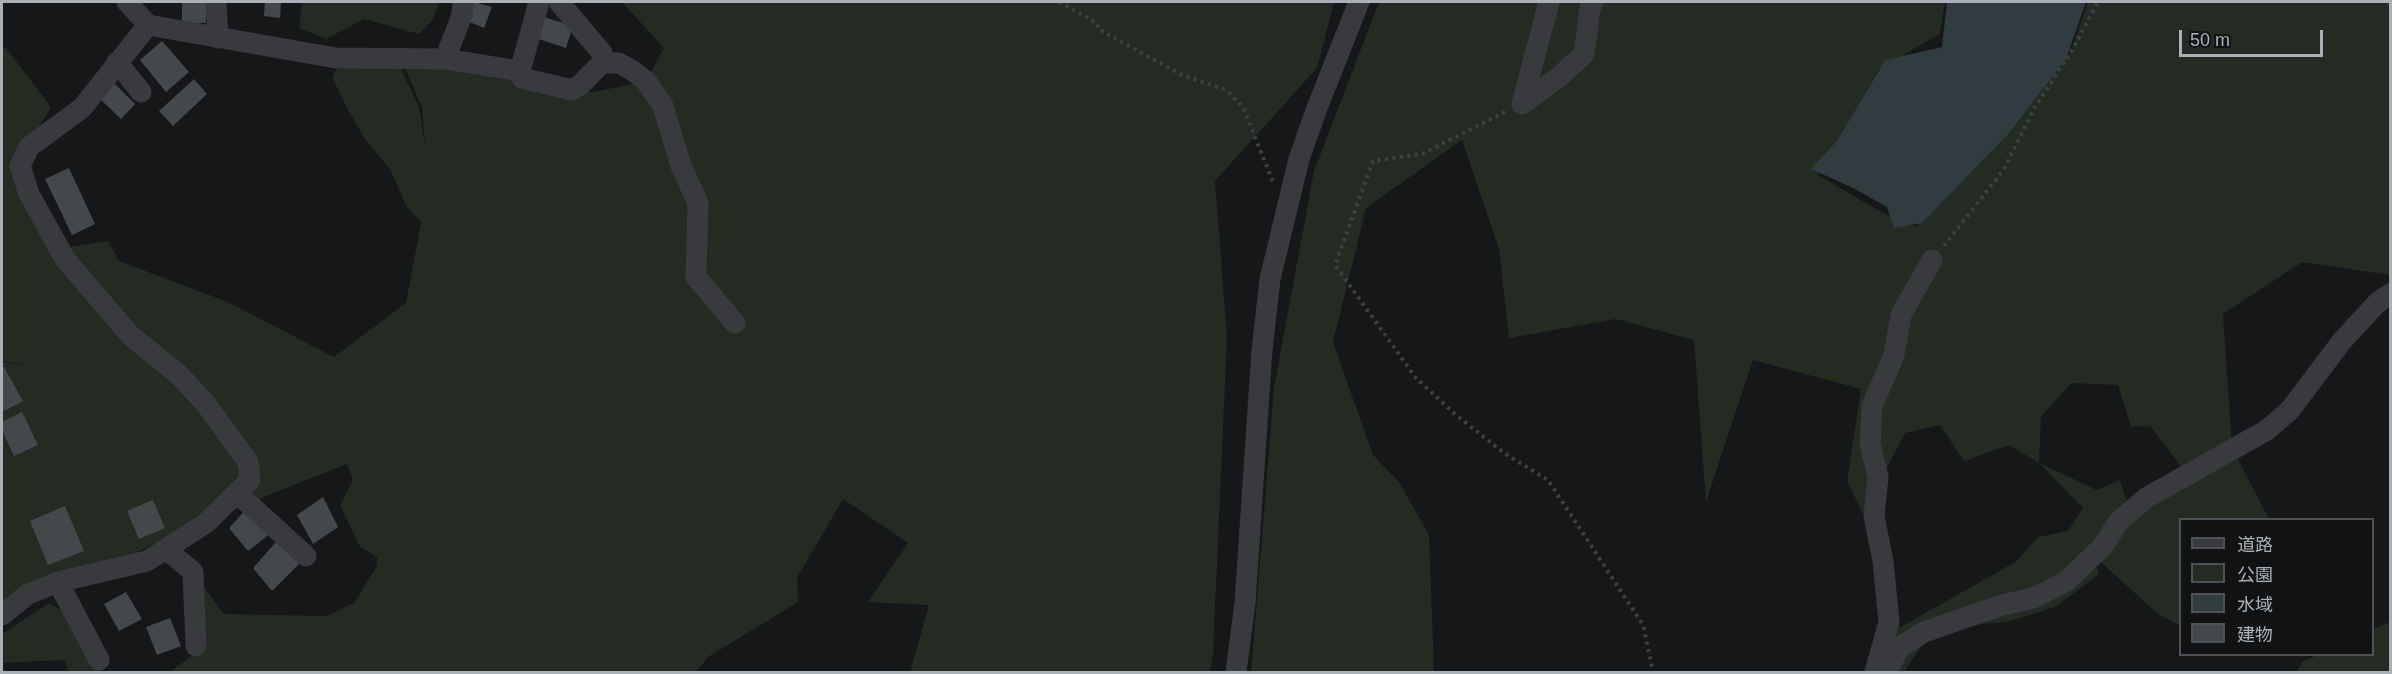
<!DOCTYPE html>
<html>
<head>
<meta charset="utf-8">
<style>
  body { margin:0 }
  #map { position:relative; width:2392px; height:674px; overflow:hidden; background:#161718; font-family:Arial,"Noto Sans JP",sans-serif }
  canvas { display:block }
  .frame { position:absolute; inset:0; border:3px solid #a9b1b7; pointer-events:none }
  .legend { position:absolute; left:2179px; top:518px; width:195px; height:138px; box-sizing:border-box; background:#111213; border:2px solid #4e5255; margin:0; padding:8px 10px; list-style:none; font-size:18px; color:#a9b1b7 }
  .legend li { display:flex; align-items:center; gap:12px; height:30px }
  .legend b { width:30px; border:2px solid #4e5255 }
  .scale { position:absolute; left:2179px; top:30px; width:144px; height:27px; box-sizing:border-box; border:3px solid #a9b1b7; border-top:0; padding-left:8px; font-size:18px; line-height:21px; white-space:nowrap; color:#a9b1b7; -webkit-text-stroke:4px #111213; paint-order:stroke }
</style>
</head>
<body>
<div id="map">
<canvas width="2392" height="674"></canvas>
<div class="frame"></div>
<ul class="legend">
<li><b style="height:8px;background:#383a3d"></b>道路</li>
<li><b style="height:16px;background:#232b23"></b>公園</li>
<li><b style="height:16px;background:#303c40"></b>水域</li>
<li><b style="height:16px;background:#45484b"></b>建物</li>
</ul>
<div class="scale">50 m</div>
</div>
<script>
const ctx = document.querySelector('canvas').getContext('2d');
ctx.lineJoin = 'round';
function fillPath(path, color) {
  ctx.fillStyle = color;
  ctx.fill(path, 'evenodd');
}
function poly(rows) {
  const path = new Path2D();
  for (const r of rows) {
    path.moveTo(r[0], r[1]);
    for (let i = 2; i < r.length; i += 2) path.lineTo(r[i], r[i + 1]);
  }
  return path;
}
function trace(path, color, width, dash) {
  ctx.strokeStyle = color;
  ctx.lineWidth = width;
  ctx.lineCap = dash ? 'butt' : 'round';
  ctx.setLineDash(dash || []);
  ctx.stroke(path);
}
fillPath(poly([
  [302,2,440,2,432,20,419,34,364,19,326,39,299,28],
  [622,2,1334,2,1317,68,1215,181,1227,338,1213,653,1210,672,910,672,929,605,868,602,908,543,843,499,797,578,798,602,708,657,696,672,170,672,194,654,204,587,224,614,327,616,354,603,377,566,377,557,360,547,340,505,353,480,347,464,183,529,97,573,2,615,2,362,32,367,2,361,2,48,6,48,51,107,17,165,69,247,108,241,119,261,228,302,334,357,406,303,421,222,406,206,390,169,365,139,348,110,332,77,336,69,399,65,419,107,425,146,422,108,404,65,445,59,522,78,506,91,535,72,565,91,594,92,646,81,664,48],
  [1379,2,1945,2,1940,34,1879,69,1818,175,1890,217,1916,227,2071,52,2088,2,2390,2,2390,275,2302,262,2223,314,2232,448,2269,519,2180,520,2180,626,2157,613,2094,556,2099,574,2055,607,2007,622,1970,625,1924,643,1909,664,1905,672,1875,672,1885,636,2017,561,2038,537,2068,531,2083,508,2039,463,2009,445,1964,461,1940,425,1905,433,1863,514,1847,481,1861,389,1753,360,1706,502,1694,340,1616,319,1509,338,1499,249,1462,140,1366,208,1333,342,1373,455,1399,482,1429,535,1434,672,1251,672,1274,388,1314,171],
  [2071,383,2118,385,2131,427,2150,426,2187,474,2128,508,2120,480,2097,490,2039,463,2041,417],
  [49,603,85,624,96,647,101,672,68,672,65,660,2,663,2,634],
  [2390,622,2390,672,2297,672,2302,662,2317,655,2372,654,2373,629]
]), '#232b23');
fillPath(poly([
  [1947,2,2086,2,2066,59,2009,133,1922,223,1894,228,1887,207,1853,188,1811,169,1837,141,1885,60,1942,47]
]), '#303c40');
fillPath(poly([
  [182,2,207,2,206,23,182,23],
  [265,2,281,2,280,18,264,16],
  [474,2,492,7,484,28,467,21],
  [537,15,573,26,566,48,530,36],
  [162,41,189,72,166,92,140,60],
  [194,79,207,94,173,126,159,111],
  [114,83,135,104,121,119,99,98],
  [69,168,95,224,72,235,45,179],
  [4,367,23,401,2,412,2,368],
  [22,412,38,445,14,456,2,430,2,422],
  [323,497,338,527,313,544,297,515],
  [153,500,165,528,139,539,127,511],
  [65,506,84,551,48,565,30,521],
  [248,507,271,533,248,551,229,528],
  [277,541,299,564,272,591,253,568],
  [126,592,142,619,119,631,104,604],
  [170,618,181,646,157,655,146,627]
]), '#45484b');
trace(poly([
  [1059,2,1097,23,1098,29,1180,74,1226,90,1243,107,1273,182],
  [1505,112,1422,154,1373,161,1335,265,1416,378,1455,414,1504,453,1548,480,1643,625,1653,672],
  [1944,246,2004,169,2035,107,2071,52,2098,2]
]), '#3e4144', 4, [3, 4.5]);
trace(poly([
  [127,2,148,25,336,58,445,59,520,71,522,78,572,90,580,85,602,63,602,53,559,2],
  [216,2,218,38],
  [445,59,462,15,463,2],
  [117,62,141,92],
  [602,63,619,63,633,71,646,81,663,106,681,166,698,203,696,277,735,323],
  [520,71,539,2],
  [1522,104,1559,77,1584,54,1590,8,1593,2],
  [1522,104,1549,2],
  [237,493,306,556],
  [166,549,193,572,196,646],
  [58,582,99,660],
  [2,615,28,594,58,582,147,561,206,523,250,480,248,462,206,404,179,375,130,335,65,259,29,194,20,166,29,147,82,108,148,25],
  [1236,672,1245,603,1262,350,1270,279,1299,159,1317,108,1359,2],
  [1875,672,1889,622,1883,561,1874,516,1878,477,1870,444,1872,406,1894,355,1901,315,1932,260],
  [1886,672,1900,647,1924,632,1999,606,2036,597,2067,581,2103,546,2119,521,2146,498,2267,430,2290,410,2342,341,2377,303,2390,294]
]), '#383a3d', 21);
</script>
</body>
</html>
